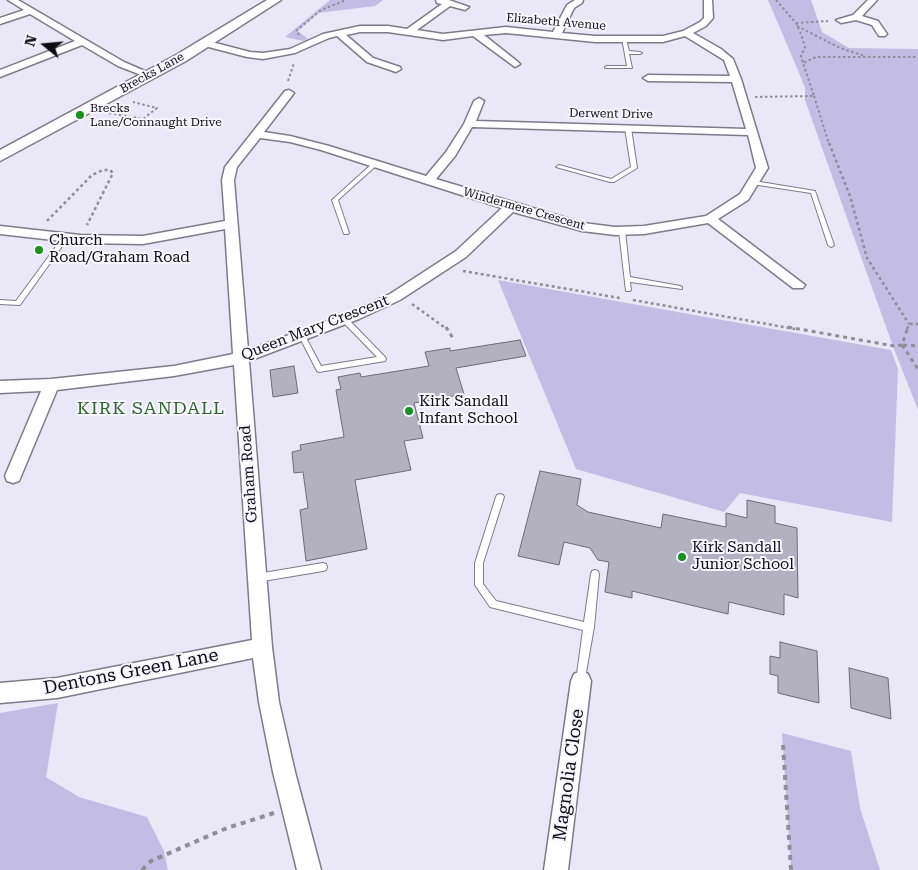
<!DOCTYPE html>
<html>
<head>
<meta charset="utf-8">
<style>
  body { margin:0 }
  #map { position:relative; width:918px; height:870px; overflow:hidden; background:#eae7f7; font-family:"Roboto Serif",serif }
  canvas { display:block }
  .north { position:absolute; left:20px; top:20px; width:50px; height:50px; -webkit-text-stroke:4px #f7f5ff; paint-order:stroke; rotate:287deg; font-size:14px; font-weight:700; line-height:20px; text-align:center; color:#0e0d12 }
  .north::after { content:''; display:block; margin:auto; width:18px; height:22px; background:#0e0d12; clip-path:polygon(50% 0,100% 100%,50% 72%,0 100%) }
</style>
</head>
<body>
<div id="map">
<canvas width="918" height="870"></canvas>
<div class="north">N</div>
</div>
<script>
const ctx = document.querySelector('canvas').getContext('2d');
ctx.lineJoin = 'round';
function fillPath(path, color) {
  ctx.fillStyle = color;
  ctx.fill(path, 'evenodd');
}
function poly(rows) {
  const path = new Path2D();
  for (const r of rows) {
    path.moveTo(r[0], r[1]);
    for (let i = 2; i < r.length; i += 2) path.lineTo(r[i], r[i + 1]);
  }
  return path;
}
function trace(path, color, width, dash) {
  ctx.strokeStyle = color;
  ctx.lineWidth = width;
  ctx.lineCap = dash ? 'butt' : 'round';
  ctx.setLineDash(dash || []);
  ctx.stroke(path);
}
function label(font, color, halo, rows, align = 'center') {
  ctx.font = font + ' "Roboto Serif",serif';
  ctx.lineWidth = 4;
  ctx.setLineDash([]);
  ctx.textBaseline = 'middle';
  ctx.strokeStyle = halo;
  ctx.fillStyle = color;
  for (const [text, x, y, turn = 0] of rows) {
    ctx.save();
    ctx.translate(x, y);
    ctx.rotate((+turn || 0) * Math.PI / 180);
    ctx.textAlign = isNaN(turn) ? turn : align;
    if (halo) ctx.strokeText(text, 0, 0);
    ctx.fillText(text, 0, 0);
    ctx.restore();
  }
}
fillPath(poly([
  [330,0,383,0,375,6,318,13,298,31,308,39,303,41,285,37],
  [768,0,811,0,822,32,849,48,918,49,918,410,894,349,837,190,805,100,805,88,797,68],
  [498,280,891,350,898,369,892,522,740,493,724,512,576,469],
  [58,703,46,777,79,797,147,817,164,851,168,870,0,870,0,713],
  [782,733,851,751,860,808,880,870,791,870]
]), '#c3bce5');
const building = poly([
  [520,340,526,356,456,368,464,394,414,403,423,438,404,441,411,470,355,480,367,549,306,561,300,510,308,508,303,472,294,473,292,452,301,450,300,445,344,437,336,390,341,389,338,377,360,373,361,377,429,366,425,352,450,348,450,351,520,340],
  [294,366,298,393,273,397,270,370,294,366],
  [540,471,581,479,577,505,588,512,661,528,663,514,726,527,726,513,747,518,747,500,775,506,775,523,797,528,798,598,784,594,784,615,729,602,728,614,632,591,632,598,605,592,609,562,598,560,590,548,564,542,559,565,518,556,540,471],
  [780,642,817,651,819,703,778,693,778,676,770,674,770,656,780,658,780,642],
  [849,668,888,678,891,719,851,708,849,668]
]);
fillPath(building, '#b3b0bf');
trace(building, '#6d6a78', 1);
const lane = poly([
  [622,38,626,39,629,51,640,52,642,53,640,54,629,54,632,68,605,68,605,67,607,66,627,66,622,38],
  [628,126,631,128,637,168,614,182,610,182,556,167,559,165,611,179,631,167,625,128,628,126],
  [373,163,378,164,338,200,349,233,348,234,344,234,332,200,373,163],
  [754,181,815,191,834,245,833,246,831,247,828,245,811,193,752,184,751,183,754,181],
  [622,229,625,231,630,277,680,286,682,287,682,289,630,282,631,290,630,291,626,291,619,231,622,229],
  [65,236,68,238,20,305,0,304,0,300,16,301,63,237,65,236],
  [342,317,346,317,385,357,386,359,385,361,319,372,317,371,299,336,300,334,304,334,321,366,377,357,342,321,341,319,342,317],
  [500,494,503,495,504,497,483,563,483,584,496,601,584,622,591,574,592,571,595,570,598,571,599,574,594,627,584,684,581,686,578,684,576,681,583,630,490,607,475,585,475,563,496,497,497,495,500,494],
  [323,563,326,564,327,567,326,570,323,571,257,582,254,581,253,578,254,575,257,574,323,563]
]);
const street = poly([
  [8,0,18,0,124,62,154,75,149,78,118,66,82,45,0,77,0,70,75,41,30,14,0,24,0,18,24,10,8,0],
  [436,0,449,0,469,7,465,10,450,6,417,30,443,34,506,27,553,32,567,5,575,0,583,0,582,3,574,8,562,33,595,36,663,36,683,31,700,22,704,18,704,0,712,0,713,18,706,26,693,33,721,49,733,59,741,79,768,168,748,200,718,219,805,285,803,288,793,288,708,223,644,234,615,235,582,231,513,212,466,257,400,300,359,319,249,361,272,647,279,702,295,772,321,870,297,870,273,772,259,702,253,658,57,698,0,703,0,683,57,678,252,640,234,365,174,376,57,390,19,481,13,483,7,481,5,476,41,391,0,393,0,381,51,379,174,366,233,354,225,229,143,244,80,243,0,234,0,226,80,235,143,236,225,221,222,180,225,167,285,91,289,90,294,93,264,132,290,136,329,146,426,176,446,152,464,124,474,101,479,98,484,101,476,121,746,129,732,82,648,81,643,78,648,75,730,76,724,60,685,36,663,42,595,42,506,33,484,35,518,62,520,64,515,67,473,36,443,40,388,32,360,32,346,35,373,58,400,67,401,69,396,72,367,62,337,36,329,38,295,53,263,59,247,57,201,45,199,43,204,40,250,52,263,53,290,49,323,34,360,26,388,26,407,29,442,4,437,3,436,0],
  [472,127,748,135,756,168,740,194,706,216,644,226,615,227,583,223,436,179,455,156,472,127],
  [260,138,290,142,321,150,502,208,456,251,390,294,349,313,248,350,234,180,237,167,260,138],
  [868,0,877,0,862,16,878,21,887,34,885,36,879,36,872,25,856,20,841,23,836,20,853,15,868,0],
  [581,671,588,674,591,681,568,870,544,870,571,681,574,674,581,671]
]);
const secondary = poly([
  [267,0,281,0,186,61,0,161,0,150,176,55,267,0]
]);
trace(lane, '#7e7b89', 2);
trace(street, '#7e7b89', 3);
trace(secondary, '#7e7b89', 3);
trace(poly([
  [776,0,796,23,801,34,805,47,801,56,803,63],
  [796,23,828,21],
  [797,26,840,48,865,56],
  [299,35,296,31,321,10,346,0],
  [288,81,294,63],
  [814,96,829,144],
  [755,97,814,96,803,63,816,57,918,57],
  [109,113,143,119,157,108,133,102]
]), '#8f8d98', 2, [2.5, 2.5]);
trace(poly([
  [829,143,850,196,867,258,909,324],
  [47,221,92,175,103,170,110,170,113,173,87,225],
  [463,271,620,298],
  [633,300,795,329],
  [412,304,447,329],
  [907,329,909,324,918,324]
]), '#8f8d98', 2.5, [3, 3]);
trace(poly([
  [446,327,454,340],
  [788,327,894,346,902,345,908,327],
  [902,345,918,369],
  [903,345,918,346]
]), '#8f8d98', 3, [4, 4]);
trace(poly([
  [783,745,791,870],
  [142,870,151,861,227,828,274,813]
]), '#8f8d98', 4, [5, 5]);
fillPath(lane, '#fff');
fillPath(street, '#fff');
fillPath(secondary, '#fff');
for (const [x, y, r, color] of [
  [80,115,5,"#18911e"],
  [39,250,5,"#18911e"],
  [409,411,5,"#18911e"],
  [682,557,5,"#18911e"]
]) {
  const dot = new Path2D();
  dot.arc(x, y, r, 0, 2 * Math.PI);
  ctx.fillStyle = color;
  ctx.fill(dot);
  trace(dot, '#f7f5ff', 2);
}
label('12px', '#0e0d12', '#f7f5ff', [
  ["Elizabeth Avenue",556,22,5],
  ["Brecks Lane",152,73,-29],
  ["Derwent Drive",611,114,1],
  ["Windermere Crescent",524,209,16]
]);
label('12px', '#0e0d12', '#f7f5ff', [
  ["Brecks",90,108],
  ["Lane/Connaught Drive",90,122]
], 'left');
label('15px', '#0e0d12', '#f7f5ff', [
  ["Church",49,241],
  ["Road/Graham Road",49,258],
  ["Kirk Sandall",419,402],
  ["Infant School",419,419],
  ["Kirk Sandall",692,548],
  ["Junior School",692,565]
], 'left');
label('15px', '#0e0d12', '#f7f5ff', [
  ["Queen Mary Crescent",315,328,-21],
  ["Graham Road",249,474,-94]
]);
ctx.letterSpacing = '1px';
label('18px', '#31652f', '#f7f5ff', [
  ["KIRK SANDALL",151,409]
]);
ctx.letterSpacing = '0px';
label('18px', '#0e0d12', '#f7f5ff', [
  ["Dentons Green Lane",131,672,-11],
  ["Magnolia Close",569,775,-82]
]);
</script>
</body>
</html>
